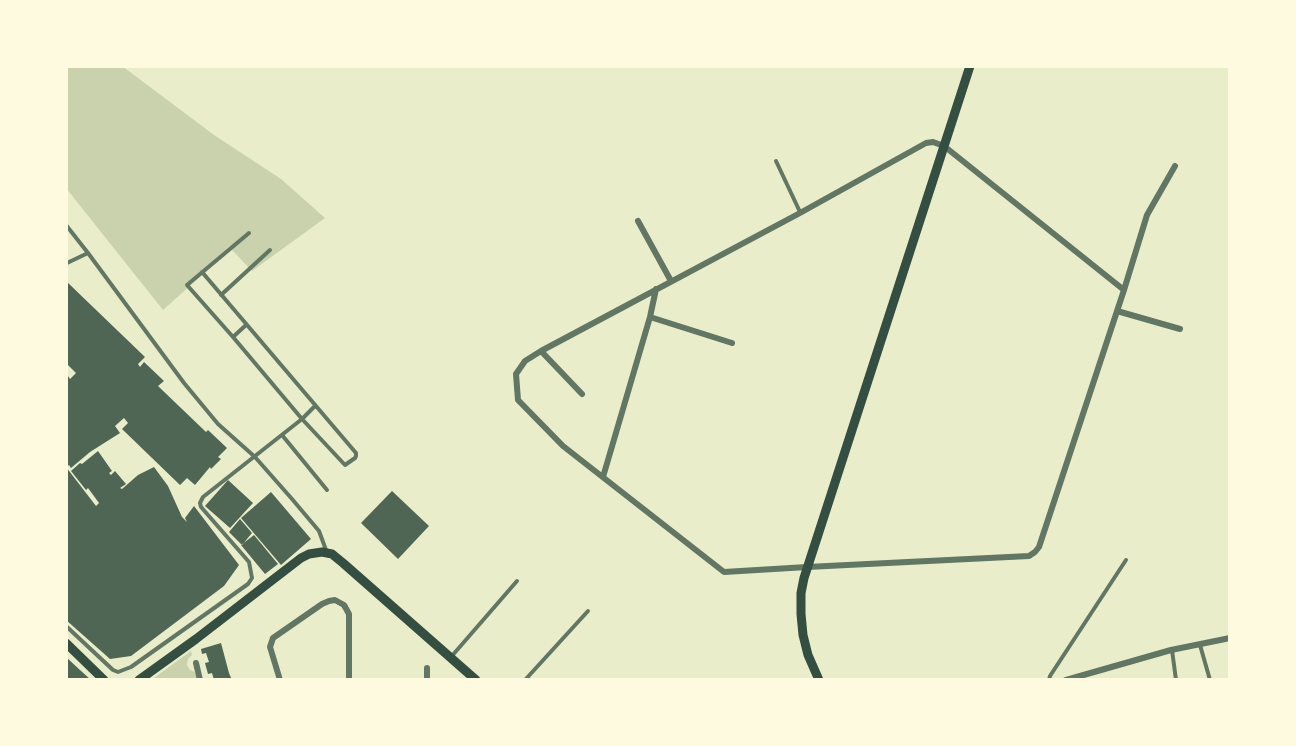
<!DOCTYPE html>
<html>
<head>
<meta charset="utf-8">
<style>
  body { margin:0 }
  #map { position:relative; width:1296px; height:746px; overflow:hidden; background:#e9edc9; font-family:Arial,sans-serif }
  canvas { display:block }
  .frame { position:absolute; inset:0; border:68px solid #fefae0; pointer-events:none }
</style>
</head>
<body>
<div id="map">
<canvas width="1296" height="746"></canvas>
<div class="frame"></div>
</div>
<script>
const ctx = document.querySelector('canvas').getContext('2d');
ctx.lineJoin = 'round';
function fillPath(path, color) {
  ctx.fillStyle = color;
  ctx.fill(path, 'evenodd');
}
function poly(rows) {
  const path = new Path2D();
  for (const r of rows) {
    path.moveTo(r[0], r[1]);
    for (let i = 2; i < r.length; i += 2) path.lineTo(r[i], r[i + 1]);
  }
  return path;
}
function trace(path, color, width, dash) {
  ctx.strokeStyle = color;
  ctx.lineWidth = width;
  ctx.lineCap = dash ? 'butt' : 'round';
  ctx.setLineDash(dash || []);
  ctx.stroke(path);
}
fillPath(poly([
  [66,66,122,66,214,135,281,179,325,218,252,271,231,249,163,310,66,188],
  [191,651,192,655,188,659,187,665,190,670,195,672,197,680,151,680]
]), '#cad2ad');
fillPath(poly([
  [66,281,145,357,138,364,140,367,144,362,164,381,158,386,206,432,208,430,227,448,218,457,221,459,211,469,210,467,195,485,187,478,180,485,122,429,128,423,124,418,115,426,120,433,90,452,71,468,69,465,66,467,66,373,70,379,76,373,66,363],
  [98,451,112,471,109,473,111,475,115,471,126,484,120,488,122,489,138,475,154,467,168,486,182,517,187,522,185,518,194,506,239,565,224,586,131,656,110,659,66,620,66,467,96,506,99,503,88,488,86,490,71,471,80,463,82,464],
  [228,480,253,503,230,528,205,506],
  [392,491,429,526,398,559,361,523],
  [271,492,311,539,281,565,241,518],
  [240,519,252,533,242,545,229,532],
  [254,535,278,564,265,574,241,545],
  [221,643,229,673,232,680,214,680,212,673,208,674,205,663,209,662,206,653,202,654,201,649],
  [66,657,80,670,91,680,66,680]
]), '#4f6655');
trace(poly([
  [776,161,800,212],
  [66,225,88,253],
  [249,233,187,285,233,337,302,419,315,406],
  [66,262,67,263,88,253,184,383,218,424,255,457,292,499,319,531,326,550],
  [221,295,270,250],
  [233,337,246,325],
  [282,435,327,490],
  [66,626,113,670,118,672,131,667,248,584,252,578,249,562,201,507,200,503,203,497,302,419,345,465,355,458,356,456,356,453,202,272],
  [1200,645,1210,680],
  [1172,650,1176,680],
  [451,657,517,581],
  [525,680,588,611],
  [1049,680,1050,676,1126,560]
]), '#617663', 4);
trace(poly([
  [638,221,671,281],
  [1124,290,944,146,933,142,926,143,800,213,541,351,525,361,516,374,518,400,563,446,724,572,807,567,1029,556,1035,552,1039,547,1124,290,1147,215,1175,166],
  [1117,311,1180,329],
  [650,317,732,343],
  [541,351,582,394],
  [603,477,650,317,656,289],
  [196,663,200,680],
  [427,668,427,680],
  [280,680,270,647,273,638,322,604,329,601,335,600,344,605,349,614,349,680],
  [1066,680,1171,650,1230,638]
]), '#617663', 6);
trace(poly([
  [66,643,104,680],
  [139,680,196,639,301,558,309,554,322,552,332,554,343,563,476,680],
  [819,680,808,655,803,635,801,614,801,593,804,578,970,66]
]), '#344e41', 9);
</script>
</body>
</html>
